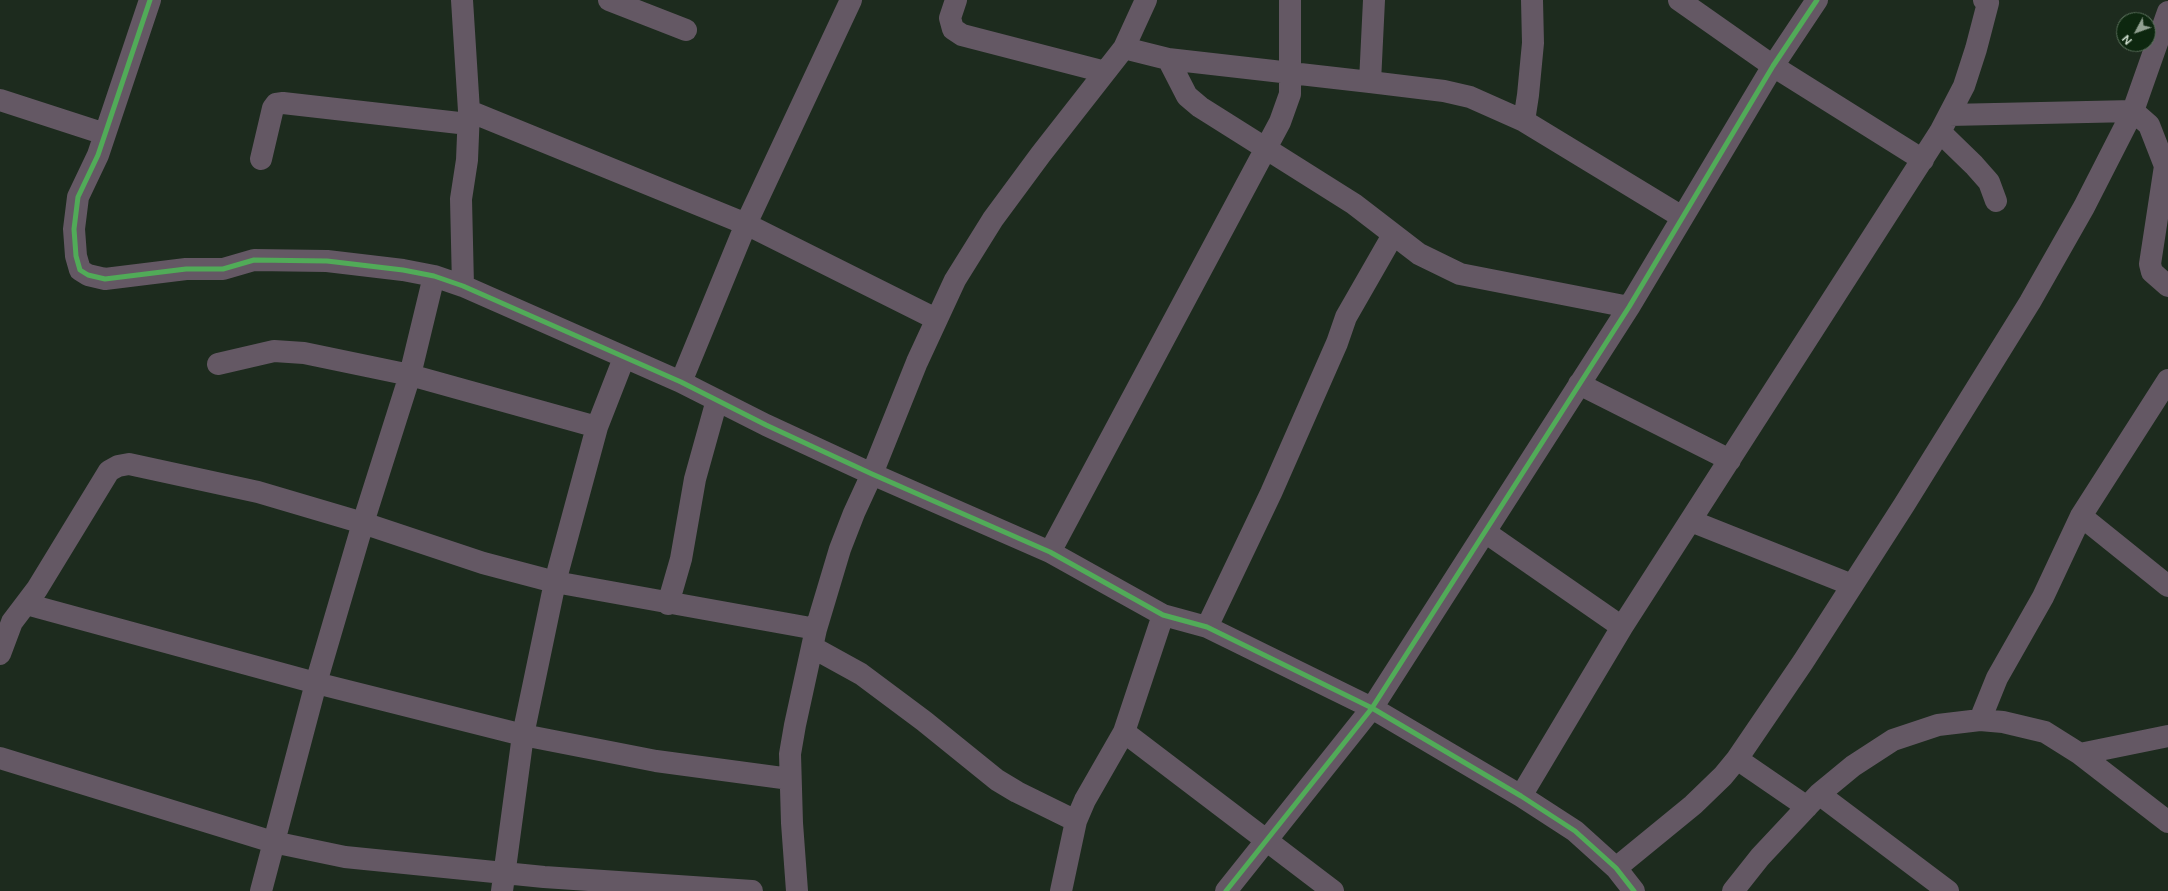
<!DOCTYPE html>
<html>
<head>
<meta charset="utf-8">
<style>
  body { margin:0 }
  #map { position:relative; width:2168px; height:891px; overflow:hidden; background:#1d2b1e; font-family:Figtree,sans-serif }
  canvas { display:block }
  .north { position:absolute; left:2116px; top:12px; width:40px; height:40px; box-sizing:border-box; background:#0d270f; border:1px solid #5b715c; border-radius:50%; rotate:229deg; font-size:11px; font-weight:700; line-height:16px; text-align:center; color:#cfdfcf }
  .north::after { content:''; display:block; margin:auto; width:14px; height:18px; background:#91a091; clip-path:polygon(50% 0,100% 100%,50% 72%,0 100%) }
</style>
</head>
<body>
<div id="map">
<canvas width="2168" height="891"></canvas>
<div class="north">N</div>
</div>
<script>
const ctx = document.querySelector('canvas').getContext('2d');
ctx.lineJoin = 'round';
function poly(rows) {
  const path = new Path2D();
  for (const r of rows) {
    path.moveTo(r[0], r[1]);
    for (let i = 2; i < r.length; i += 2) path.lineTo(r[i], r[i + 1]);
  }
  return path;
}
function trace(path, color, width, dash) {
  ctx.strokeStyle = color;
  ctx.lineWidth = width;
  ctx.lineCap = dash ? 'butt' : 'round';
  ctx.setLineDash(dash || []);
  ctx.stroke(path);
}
trace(poly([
  [150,0,98,155,78,197,74,229,76,256,80,270,88,275,105,279,186,269,223,269,254,260,327,261,403,270,434,276,463,286,681,382,766,425,872,474,1050,552,1163,615,1207,627,1372,708,1521,796,1575,831,1616,868,1634,891],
  [462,0,469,111,467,160,461,199,463,286],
  [609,0,686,30],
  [956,0,950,18,953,29,962,35,1105,72],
  [1679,0,1773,66,1923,160],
  [1124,48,1168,59,1370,82,1444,91,1470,97,1524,121,1682,217],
  [1168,59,1187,96,1200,107,1354,204,1419,254,1460,274,1629,307],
  [1370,82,1374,0],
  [0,100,105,134],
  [469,111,746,224,936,319],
  [1949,115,2133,111,2149,125,2165,166,2150,264,2152,272,2168,286],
  [1524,121,1528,95,1533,43,1532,0],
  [1940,132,1974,165,1989,182,1996,201],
  [261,159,273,108,276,104,283,103,468,124],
  [218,364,274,351,304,353,410,375,597,427],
  [681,382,746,224,851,0],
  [1579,384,1730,460],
  [2081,516,2168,586],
  [1691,521,1852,585],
  [1485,532,1622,627],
  [1050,552,1280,122,1290,94,1290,0],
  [26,604,316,683,523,735,656,761,790,779],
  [668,604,681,559,695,479,717,400],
  [1207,627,1271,493,1337,343,1346,317,1393,235],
  [812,647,861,674,924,721,997,780,1017,792,1076,821],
  [0,654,12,622,37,589,109,471,118,466,129,464,258,492,363,523,483,563,555,582,816,629],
  [1980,720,1997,678,2043,597,2081,516,2168,380],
  [1124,732,1333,891],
  [2080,754,2168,736],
  [0,758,273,842,345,857,544,877,752,891],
  [1737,759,1807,807],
  [1819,794,1948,891],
  [1521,796,1622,627,1940,132,1964,86,1976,49,1988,3,1984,0],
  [1616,868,1693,805,1723,776,1737,759,1803,662,1904,505,2030,302,2084,207,2133,111,2168,12],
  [261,891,316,683,363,523,410,375,434,276],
  [502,891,523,735,555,582,597,427,624,358],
  [797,891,792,823,790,754,795,725,816,629,840,549,854,513,872,474,917,362,955,280,993,219,1041,154,1124,48,1146,0],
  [1061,891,1076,821,1085,800,1124,732,1163,615],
  [1226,891,1372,708,1629,307,1773,66,1817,0],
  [1733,891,1760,857,1819,794,1853,766,1893,740,1938,725,1980,720,2003,722,2045,732,2080,754,2168,822]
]), '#645864', 22);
trace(poly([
  [150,0,98,155,78,197,74,229,76,256,80,270,88,275,105,279,186,269,223,269,254,260,327,261,403,270,434,276,463,286,681,382,766,425,872,474,1050,552,1163,615,1207,627,1372,708,1521,796,1575,831,1616,868,1634,891],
  [1226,891,1372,708,1629,307,1773,66,1817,0]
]), '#51ab58', 5);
</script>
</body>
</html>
